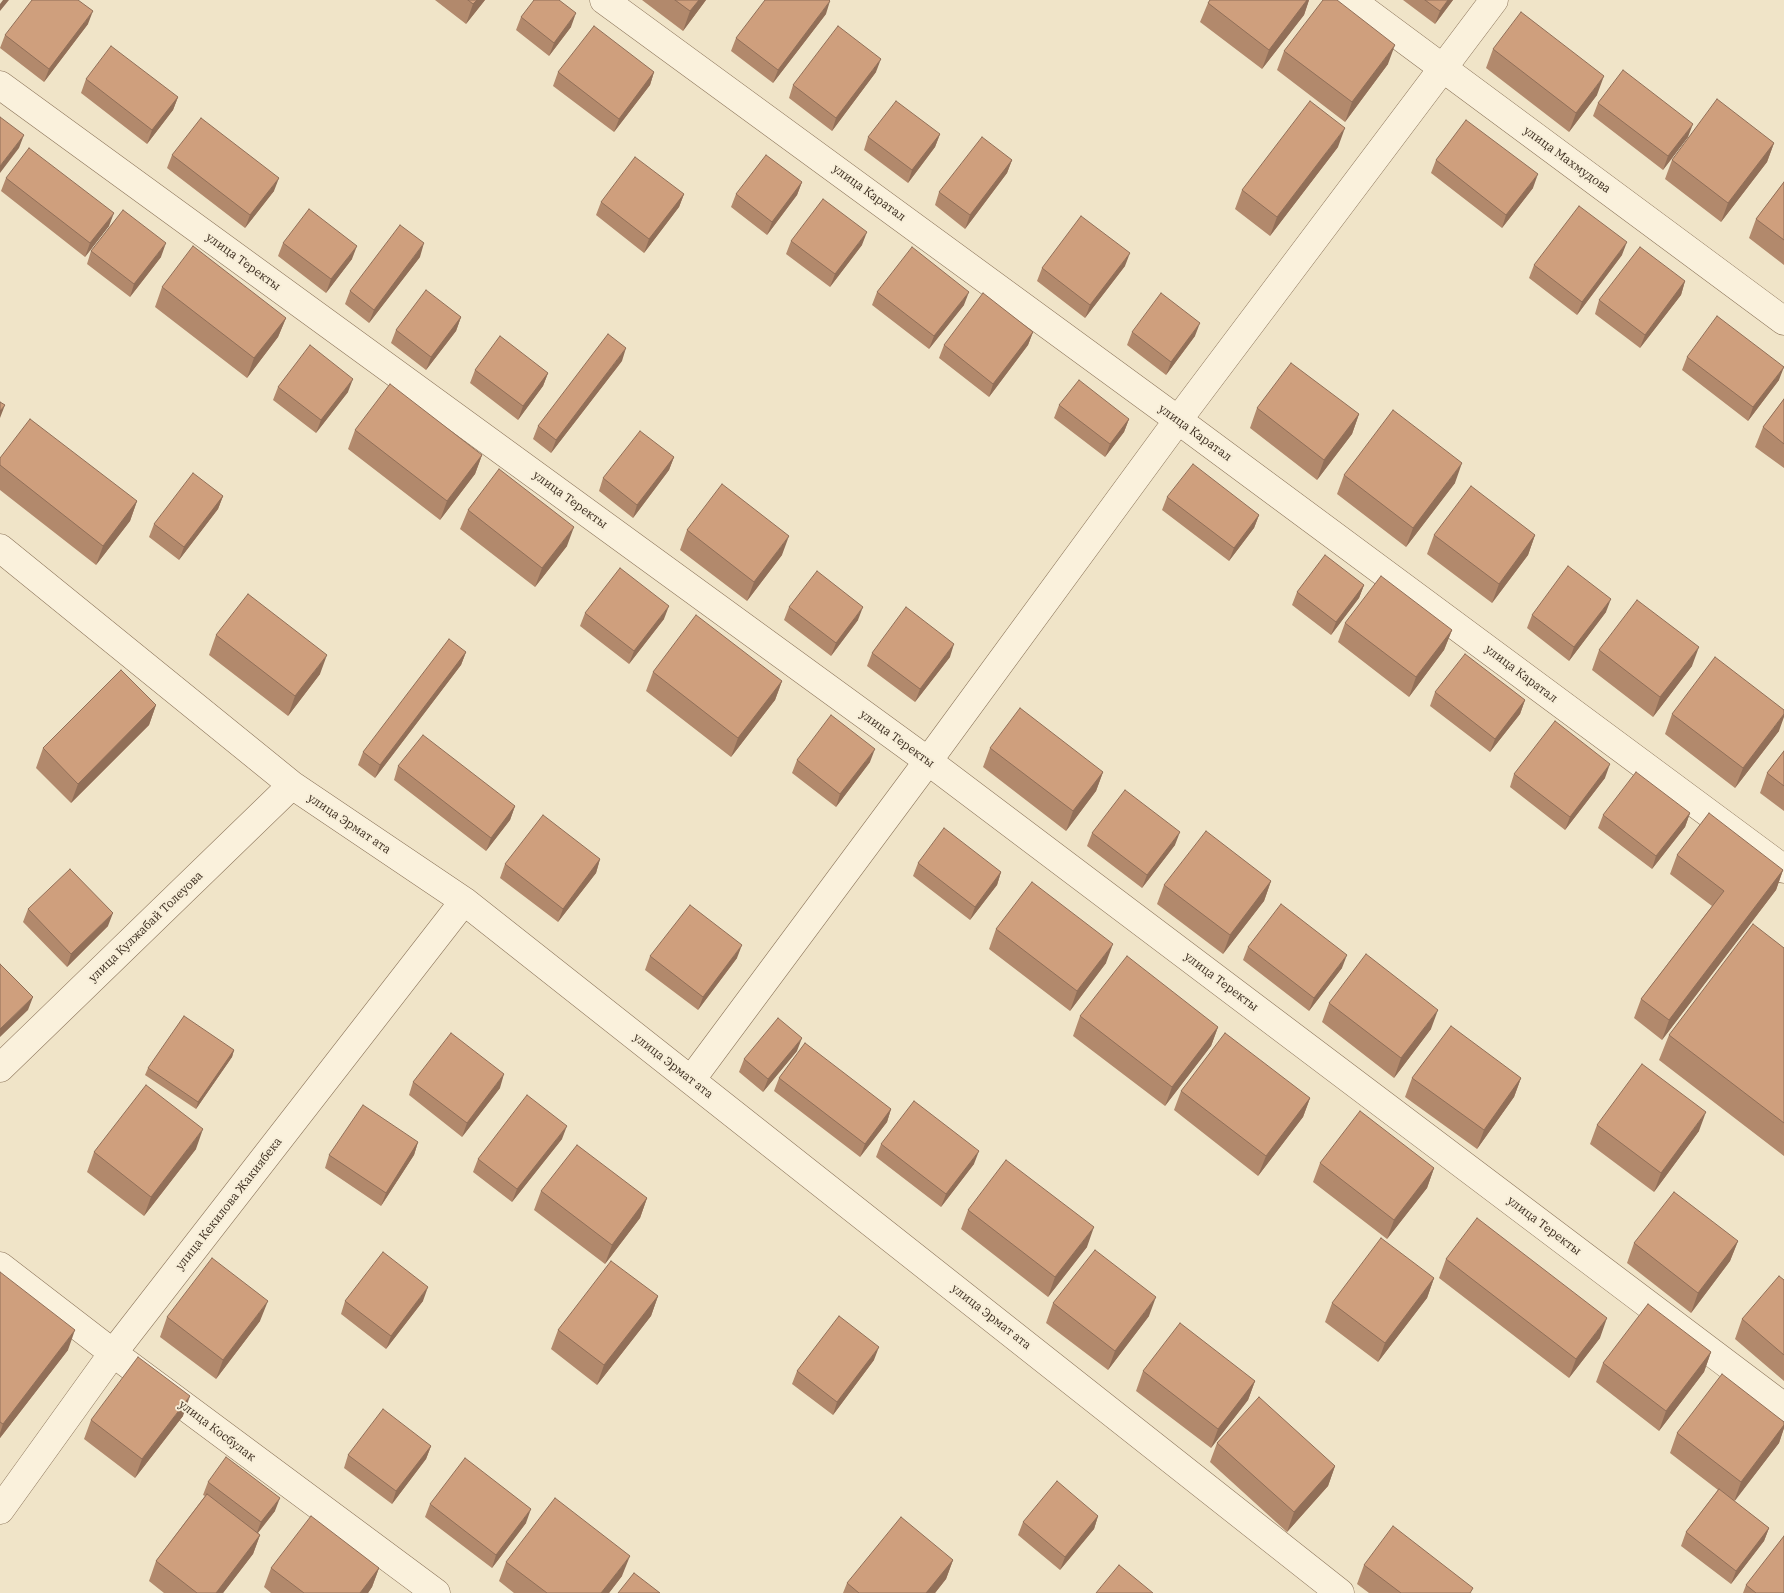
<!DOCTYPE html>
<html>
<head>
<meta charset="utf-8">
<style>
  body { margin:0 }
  canvas { display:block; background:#f0e4c8 }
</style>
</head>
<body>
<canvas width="1784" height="1593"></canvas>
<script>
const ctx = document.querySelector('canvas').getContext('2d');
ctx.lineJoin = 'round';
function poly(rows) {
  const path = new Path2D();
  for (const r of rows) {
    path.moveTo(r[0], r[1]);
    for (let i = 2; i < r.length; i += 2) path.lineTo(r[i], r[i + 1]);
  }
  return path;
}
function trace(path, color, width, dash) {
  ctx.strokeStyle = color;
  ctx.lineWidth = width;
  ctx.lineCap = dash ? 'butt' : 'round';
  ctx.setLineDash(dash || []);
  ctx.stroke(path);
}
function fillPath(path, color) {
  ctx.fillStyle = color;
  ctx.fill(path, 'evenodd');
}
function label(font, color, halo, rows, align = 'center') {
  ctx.font = font + ' "IBM Plex Serif",serif';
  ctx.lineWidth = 4;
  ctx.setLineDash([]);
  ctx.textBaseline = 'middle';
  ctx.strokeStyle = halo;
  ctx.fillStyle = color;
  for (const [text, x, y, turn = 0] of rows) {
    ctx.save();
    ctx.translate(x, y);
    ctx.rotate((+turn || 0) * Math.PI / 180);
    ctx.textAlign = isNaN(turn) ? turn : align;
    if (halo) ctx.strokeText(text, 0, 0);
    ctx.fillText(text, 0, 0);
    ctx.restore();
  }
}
const minor = poly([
  [604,0,1178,420,1784,869],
  [1351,0,1784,321],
  [0,85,928,761,1784,1407],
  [0,548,292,785,464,901,1340,1593],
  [0,1068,292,785],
  [691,1080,928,761,1178,420,1494,0],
  [0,1266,113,1353,436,1593],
  [0,1510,113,1353,464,901]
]);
trace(minor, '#8d765c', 29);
trace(minor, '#faf1dc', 28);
fillPath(poly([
  [435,0,485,0,466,24],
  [642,0,706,0,683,31],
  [1210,0,1309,0,1304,15,1262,69,1200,22,1208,3],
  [1403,0,1453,0,1435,24],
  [826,14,773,83,731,51,736,38],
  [521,17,571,27,549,56,516,30],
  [88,24,44,82,0,48,5,35],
  [1493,49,1597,95,1569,132,1486,68],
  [1284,51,1388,64,1345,122,1277,70],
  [558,72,654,72,650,85,614,132,553,86],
  [876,72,832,131,789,98,793,85],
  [86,79,178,97,173,110,147,144,81,93],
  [1598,103,1688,137,1663,170,1593,116],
  [940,134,935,147,908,183,864,150,868,137],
  [1774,143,1767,162,1721,222,1665,179,1672,160],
  [1338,147,1270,236,1235,209,1242,190],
  [172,155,274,191,245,228,167,168],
  [1012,160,1007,173,965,229,935,205,939,192],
  [1436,160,1533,188,1502,228,1431,173],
  [6,178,109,226,85,257,1,191],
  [802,182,797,195,767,235,731,207,736,194],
  [1784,182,1784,265,1749,238,1756,219],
  [684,194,679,207,644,253,596,215,601,202],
  [791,241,862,245,830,287,786,254],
  [283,243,352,259,326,293,278,256],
  [91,251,161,257,130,297,87,264],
  [1622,255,1577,315,1529,278,1534,265],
  [420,257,369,323,345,304,350,291],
  [1125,266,1085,318,1037,281,1042,268],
  [1685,281,1681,295,1640,348,1595,314,1599,300],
  [162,287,286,318,278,337,247,378,155,307],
  [877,292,964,305,929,349,872,305],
  [461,317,456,331,426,370,391,343,396,330],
  [1033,332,1028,345,989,397,939,358,944,345],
  [1132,332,1195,336,1166,375,1127,345],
  [1687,357,1779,380,1748,421,1682,370],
  [622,361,551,453,533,439,538,426],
  [475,370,548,373,543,386,518,420,470,383],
  [278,387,348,392,316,433,273,400],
  [1784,399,1784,468,1755,447,1763,427],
  [1059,405,1129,419,1124,432,1105,457,1054,418],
  [1257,408,1359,414,1352,434,1317,480,1250,428],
  [355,430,482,455,475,474,440,520,348,449],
  [674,457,669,470,633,518,599,491,603,478],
  [0,458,137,501,130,521,96,565,0,490],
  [1344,475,1455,483,1406,547,1337,494],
  [223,496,218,509,179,560,149,537,154,524],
  [1167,497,1259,515,1254,528,1229,561,1162,510],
  [468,510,567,546,535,587,460,529],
  [687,530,782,555,747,601,680,550],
  [1434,535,1535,535,1528,555,1492,603,1427,554],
  [1364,585,1359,598,1331,635,1292,605,1297,592],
  [789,607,858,620,831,656,784,620],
  [1606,612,1569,661,1527,628,1532,615],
  [585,613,664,619,629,664,580,626],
  [1345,623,1452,630,1444,650,1409,697,1338,642],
  [216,635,320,674,288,716,209,655],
  [1599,650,1692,666,1653,717,1592,670],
  [466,652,461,665,375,778,358,765,363,752],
  [872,653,950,657,915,702,867,666],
  [653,672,782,681,775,700,731,757,646,691],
  [1435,692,1525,700,1520,714,1490,752,1430,706],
  [156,705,149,725,71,803,36,768,43,748],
  [1672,714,1779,731,1735,788,1665,734],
  [990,748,1103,772,1096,791,1066,831,983,767],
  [1784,751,1784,811,1760,793,1767,773],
  [797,760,870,762,836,807,792,773],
  [398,766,515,806,510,820,486,851,394,780],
  [1514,774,1605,778,1565,830,1510,787],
  [1690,813,1685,827,1652,869,1598,828,1603,815],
  [1092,833,1175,845,1142,888,1087,846],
  [1677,855,1783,870,1776,890,1662,1040,1634,1018,1641,999,1712,906,1670,874],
  [600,859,596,873,558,922,500,878,505,864],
  [918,863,1001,872,997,885,970,920,913,876],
  [1271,881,1264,901,1223,954,1157,904,1164,885],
  [28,909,108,926,67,967,23,922],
  [996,929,1106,963,1070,1011,989,949],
  [1248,947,1342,968,1309,1011,1243,960],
  [1784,948,1784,1156,1659,1060,1669,1035],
  [650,956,737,958,698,1010,645,970],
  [1329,1003,1431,1029,1394,1078,1322,1022],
  [1080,1016,1218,1027,1211,1046,1165,1106,1073,1036],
  [234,1050,232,1057,196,1109,145,1075,148,1068],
  [797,1051,763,1092,739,1072,744,1059],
  [779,1078,891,1109,887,1122,860,1157,774,1091],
  [1412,1078,1521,1078,1514,1097,1477,1149,1405,1097],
  [413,1082,500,1088,462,1137,409,1095],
  [1181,1091,1310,1098,1303,1117,1258,1176,1174,1110],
  [1597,1125,1699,1131,1654,1192,1590,1144],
  [562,1139,512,1202,473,1172,478,1159],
  [418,1142,414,1155,381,1206,325,1168,329,1155],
  [881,1144,974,1164,941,1207,876,1157],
  [196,1149,144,1216,87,1172,94,1152],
  [1320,1163,1434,1168,1427,1188,1387,1239,1313,1182],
  [541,1191,647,1198,640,1218,605,1264,534,1210],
  [968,1210,1087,1247,1048,1297,961,1229],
  [1738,1241,1730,1261,1691,1313,1627,1263,1634,1243],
  [1446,1259,1600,1338,1569,1378,1439,1278],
  [0,1272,68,1350,0,1438],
  [1434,1278,1427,1298,1378,1362,1325,1322,1332,1303],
  [1784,1280,1784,1381,1735,1339,1742,1319],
  [658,1296,651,1316,597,1385,551,1349,558,1330],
  [345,1301,423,1301,386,1349,341,1314],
  [1053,1303,1149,1316,1108,1370,1046,1323],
  [167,1317,260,1321,216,1379,160,1337],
  [1711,1352,1704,1372,1659,1431,1596,1382,1603,1363],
  [874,1360,833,1415,792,1384,797,1371],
  [1143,1371,1255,1381,1248,1400,1211,1448,1136,1391],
  [183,1416,135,1478,84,1439,91,1420],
  [1784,1422,1784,1428,1779,1443,1734,1501,1769,1528,1764,1541,1731,1584,1681,1546,1686,1532,1718,1490,1670,1453,1677,1433],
  [1217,1443,1335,1466,1328,1486,1287,1532,1210,1462],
  [431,1446,426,1459,392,1504,344,1468,348,1455],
  [208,1482,275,1511,258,1533,260,1535,253,1554,223,1593,164,1593,149,1581,156,1561,205,1496,203,1495],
  [430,1504,526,1523,492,1568,425,1517],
  [1098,1516,1094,1529,1060,1570,1018,1535,1023,1522],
  [953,1560,946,1579,935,1593,843,1593,847,1583],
  [506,1562,622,1576,609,1593,514,1593,499,1581],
  [1364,1565,1472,1593,1369,1593,1357,1584],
  [271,1568,379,1568,372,1587,368,1593,271,1593,264,1587],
  [1746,1585,1784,1593,1743,1593]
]), '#b2896c');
fillPath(poly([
  [3,0,9,0,0,11,0,4],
  [477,0,485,0,466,24,473,4],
  [699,0,706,0,683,31,690,11],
  [1307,0,1309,0,1304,15,1262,69,1269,50],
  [1448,0,1453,0,1435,24,1440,11],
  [830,1,826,14,773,83,778,70],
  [93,11,88,24,44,82,49,69],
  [576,13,571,27,549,56,554,43],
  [1395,45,1388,64,1345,122,1352,102],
  [881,59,876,72,832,131,836,118],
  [654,72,650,85,614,132,619,119],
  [1604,76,1597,95,1569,132,1576,113],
  [178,97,173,110,147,144,152,130],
  [1693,124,1688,137,1663,170,1668,156],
  [1345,128,1338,147,1270,236,1277,217],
  [940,134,935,147,908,183,912,170],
  [24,135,19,148,0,173,0,166],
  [1774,143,1767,162,1721,222,1728,203],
  [1012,160,1007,173,965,229,970,215],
  [1538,174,1533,188,1502,228,1506,215],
  [279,178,274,191,245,228,250,215],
  [802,182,797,195,767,235,772,222],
  [684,194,679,207,644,253,649,239],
  [114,213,109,226,85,257,90,243],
  [867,232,862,245,830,287,835,274],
  [1627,242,1622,255,1577,315,1582,302],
  [166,243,161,257,130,297,134,284],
  [424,243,420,257,369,323,374,310],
  [357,246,352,259,326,293,331,279],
  [1130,253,1125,266,1085,318,1090,305],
  [1685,281,1681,295,1640,348,1645,335],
  [969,292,964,305,929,349,934,336],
  [461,317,456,331,426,370,431,357],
  [286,318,278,337,247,378,254,358],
  [1200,323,1195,336,1166,375,1171,362],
  [1033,332,1028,345,989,397,993,384],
  [626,348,622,361,551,453,556,440],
  [1784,367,1779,380,1748,421,1753,407],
  [548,373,543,386,518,420,523,406],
  [353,379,348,392,316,433,321,420],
  [5,405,0,418,0,411],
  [1359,414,1352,434,1317,480,1324,460],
  [1129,419,1124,432,1105,457,1110,444],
  [482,455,475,474,440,520,447,501],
  [674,457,669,470,633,518,637,505],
  [1462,463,1455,483,1406,547,1413,528],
  [223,496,218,509,179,560,184,547],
  [137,501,130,521,96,565,103,546],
  [1259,515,1254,528,1229,561,1234,548],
  [574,527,567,546,535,587,542,568],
  [1535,535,1528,555,1492,603,1499,584],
  [789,536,782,555,747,601,754,582],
  [1364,585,1359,598,1331,635,1336,622],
  [1611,599,1606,612,1569,661,1574,647],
  [669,606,664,619,629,664,634,651],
  [863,607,858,620,831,656,836,643],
  [1452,630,1444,650,1409,697,1416,677],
  [954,644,950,657,915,702,920,689],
  [1699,647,1692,666,1653,717,1660,697],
  [466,652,461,665,375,778,380,765],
  [327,655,320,674,288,716,295,696],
  [782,681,775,700,731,757,738,738],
  [1525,700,1520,714,1490,752,1495,739],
  [156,705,149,725,71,803,78,784],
  [1784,714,1784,717,1779,731,1735,788,1743,768],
  [875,749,870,762,836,807,840,794],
  [1610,764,1605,778,1565,830,1570,817],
  [1103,772,1096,791,1066,831,1073,811],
  [515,806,510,820,486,851,491,838],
  [1690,813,1685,827,1652,869,1656,856],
  [1180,832,1175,845,1142,888,1147,875],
  [600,859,596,873,558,922,563,909],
  [1783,870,1776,890,1662,1040,1669,1020],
  [1001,872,997,885,970,920,975,907],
  [1271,881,1264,901,1223,954,1230,935],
  [113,913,108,926,67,967,71,954],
  [1113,944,1106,963,1070,1011,1077,991],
  [742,945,737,958,698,1010,703,997],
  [1347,955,1342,968,1309,1011,1314,998],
  [33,997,28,1010,0,1037,0,1029],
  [1438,1010,1431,1029,1394,1078,1401,1058],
  [1218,1027,1211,1046,1165,1106,1172,1087],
  [802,1038,797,1051,763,1092,768,1079],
  [234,1050,232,1057,196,1109,198,1102],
  [504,1074,500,1088,462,1137,467,1123],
  [1521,1078,1514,1097,1477,1149,1484,1130],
  [1310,1098,1303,1117,1258,1176,1266,1156],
  [891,1109,887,1122,860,1157,865,1144],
  [1706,1112,1699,1131,1654,1192,1661,1173],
  [567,1126,562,1139,512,1202,517,1189],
  [203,1129,196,1149,144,1216,151,1197],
  [418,1142,414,1155,381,1206,386,1193],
  [979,1151,974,1164,941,1207,946,1194],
  [1434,1168,1427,1188,1387,1239,1394,1220],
  [647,1198,640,1218,605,1264,612,1245],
  [1094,1227,1087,1247,1048,1297,1055,1277],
  [1738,1241,1730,1261,1691,1313,1698,1293],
  [1434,1278,1427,1298,1378,1362,1385,1343],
  [428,1287,423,1301,386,1349,391,1336],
  [658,1296,651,1316,597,1385,604,1365],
  [1156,1297,1149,1316,1108,1370,1115,1351],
  [268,1301,260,1321,216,1379,223,1360],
  [1607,1318,1600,1338,1569,1378,1576,1359],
  [75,1330,68,1350,0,1438,0,1433,3,1424],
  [879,1347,874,1360,833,1415,837,1402],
  [1711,1352,1704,1372,1659,1431,1666,1411],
  [1255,1381,1248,1400,1211,1448,1218,1429],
  [190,1396,183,1416,135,1478,142,1459],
  [1784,1425,1784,1428,1779,1443,1734,1502,1741,1482],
  [431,1446,426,1459,392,1504,396,1491],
  [1335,1466,1328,1486,1287,1532,1294,1512],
  [280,1498,275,1511,256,1535,261,1522],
  [531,1509,526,1523,492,1568,496,1555],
  [1098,1516,1094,1529,1060,1570,1065,1557],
  [1769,1528,1764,1541,1731,1584,1736,1571],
  [260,1535,253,1554,223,1593,216,1593],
  [630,1556,622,1576,609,1593,601,1593],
  [953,1560,946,1579,935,1593,926,1593],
  [379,1568,372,1587,368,1593,360,1593]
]), '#916f58');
const building = poly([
  [32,0,78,0,93,11,49,69,5,35,32,0],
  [468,0,477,0,473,4,468,0],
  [534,0,559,0,576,13,554,43,521,17,534,0],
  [675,0,699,0,690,11,675,0],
  [765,0,829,0,830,1,778,70,736,38,765,0],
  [1210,0,1307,0,1269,50,1208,3,1210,0],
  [1323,0,1337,0,1395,45,1352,102,1284,51,1323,0],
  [1425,0,1448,0,1440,11,1425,0],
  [1521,12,1604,76,1576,113,1493,49,1521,12],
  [594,26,654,72,619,119,558,72,594,26],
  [838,26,881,59,836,118,793,85,838,26],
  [111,46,178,97,152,130,86,79,111,46],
  [1623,70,1693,124,1668,156,1598,103,1623,70],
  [1717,99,1774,143,1728,203,1672,160,1717,99],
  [896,101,940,134,912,170,868,137,896,101],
  [1310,101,1345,128,1277,217,1242,190,1310,101],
  [0,117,24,135,0,166,0,117],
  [201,118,279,178,250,215,172,155,201,118],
  [1466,120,1538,174,1506,215,1436,160,1466,120],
  [982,137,1012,160,970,215,939,192,982,137],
  [29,148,114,213,90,243,6,178,29,148],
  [766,155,802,182,772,222,736,194,766,155],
  [635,157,684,194,649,239,601,202,635,157],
  [1784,182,1784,240,1756,219,1784,182],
  [823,199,867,232,835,274,791,241,823,199],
  [1579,206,1627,242,1582,302,1534,265,1579,206],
  [309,209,357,246,331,279,283,243,309,209],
  [123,210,166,243,134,284,91,251,123,210],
  [1081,216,1130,253,1090,305,1042,268,1081,216],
  [400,225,424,243,374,310,350,291,400,225],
  [193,246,286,318,254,358,162,287,193,246],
  [912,247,969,292,934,336,877,292,912,247],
  [1640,247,1685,281,1645,335,1599,300,1640,247],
  [426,290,461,317,431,357,396,330,426,290],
  [983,293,1033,332,993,384,944,345,983,293],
  [1161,293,1200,323,1171,362,1132,332,1161,293],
  [1717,316,1784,367,1753,407,1687,357,1717,316],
  [608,334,626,348,556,440,538,426,608,334],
  [500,336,548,373,523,406,475,370,500,336],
  [310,345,353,379,321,420,278,387,310,345],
  [1291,363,1359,414,1324,460,1257,408,1291,363],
  [1079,380,1129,419,1110,444,1059,405,1079,380],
  [390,384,482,455,447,501,355,430,390,384],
  [1784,399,1784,444,1763,427,1784,399],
  [0,402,5,405,0,411,0,402],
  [1393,410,1462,463,1413,528,1344,475,1393,410],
  [30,419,137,501,103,546,0,465,0,458,30,419],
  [640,431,674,457,637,505,603,478,640,431],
  [1193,464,1259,515,1234,548,1167,497,1193,464],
  [499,469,574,527,542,568,468,510,499,469],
  [193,473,223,496,184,547,154,524,193,473],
  [722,484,789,536,754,582,687,530,722,484],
  [1471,486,1535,535,1499,584,1434,535,1471,486],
  [1325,555,1364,585,1336,622,1297,592,1325,555],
  [1568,566,1611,599,1574,647,1532,615,1568,566],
  [620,568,669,606,634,651,585,613,620,568],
  [817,571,863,607,836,643,789,607,817,571],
  [1381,576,1452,630,1416,677,1345,623,1381,576],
  [248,594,327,655,295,696,216,635,248,594],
  [1637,600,1699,647,1660,697,1599,650,1637,600],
  [906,607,954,644,920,689,872,653,906,607],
  [696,615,782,681,738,738,653,672,696,615],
  [449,639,466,652,380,765,363,752,449,639],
  [1465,654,1525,700,1495,739,1435,692,1465,654],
  [1715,657,1784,710,1784,714,1743,768,1672,714,1715,657],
  [121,670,156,705,78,784,43,748,121,670],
  [1020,708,1103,772,1073,811,990,748,1020,708],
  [831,715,875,749,840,794,797,760,831,715],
  [1555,721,1610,764,1570,817,1514,774,1555,721],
  [423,735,515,806,491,838,398,766,423,735],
  [1784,751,1784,786,1767,773,1784,751],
  [1636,772,1690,813,1656,856,1603,815,1636,772],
  [1125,790,1180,832,1147,875,1092,833,1125,790],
  [1709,813,1783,870,1669,1020,1641,999,1724,891,1677,855,1709,813],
  [543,815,600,859,563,909,505,864,543,815],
  [944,828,1001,872,975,907,918,863,944,828],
  [1206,831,1271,881,1230,935,1164,885,1206,831],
  [70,869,113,913,71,954,28,909,70,869],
  [1032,882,1113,944,1077,991,996,929,1032,882],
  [1281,904,1347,955,1314,998,1248,947,1281,904],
  [690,905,742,945,703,997,650,956,690,905],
  [1753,924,1784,948,1784,1123,1669,1035,1753,924],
  [1366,954,1438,1010,1401,1058,1329,1003,1366,954],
  [1127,956,1218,1027,1172,1087,1080,1016,1127,956],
  [0,964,33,997,0,1029,0,964],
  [184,1016,234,1050,198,1102,148,1068,184,1016],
  [778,1018,802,1038,768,1079,744,1059,778,1018],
  [1451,1026,1521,1078,1484,1130,1412,1078,1451,1026],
  [451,1033,504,1074,467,1123,413,1082,451,1033],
  [1225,1033,1310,1098,1266,1156,1181,1091,1225,1033],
  [805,1043,891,1109,865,1144,779,1078,805,1043],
  [1642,1064,1706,1112,1661,1173,1597,1125,1642,1064],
  [146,1085,203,1129,151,1197,94,1152,146,1085],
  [527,1095,567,1126,517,1189,478,1159,527,1095],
  [914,1101,979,1151,946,1194,881,1144,914,1101],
  [363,1105,418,1142,386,1193,329,1155,363,1105],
  [1360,1111,1434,1168,1394,1220,1320,1163,1360,1111],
  [577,1145,647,1198,612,1245,541,1191,577,1145],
  [1006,1160,1094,1227,1055,1277,968,1210,1006,1160],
  [1674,1192,1738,1241,1698,1293,1634,1243,1674,1192],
  [1477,1218,1607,1318,1576,1359,1446,1259,1477,1218],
  [1381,1238,1434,1278,1385,1343,1332,1303,1381,1238],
  [1095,1250,1156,1297,1115,1351,1053,1303,1095,1250],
  [383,1252,428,1287,391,1336,345,1301,383,1252],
  [212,1258,268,1301,223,1360,167,1317,212,1258],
  [611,1261,658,1296,604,1365,558,1330,611,1261],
  [0,1272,75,1330,3,1424,0,1422,0,1272],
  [1779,1276,1784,1280,1784,1355,1742,1319,1779,1276],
  [1648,1304,1711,1352,1666,1411,1603,1363,1648,1304],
  [839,1316,879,1347,837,1402,797,1371,839,1316],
  [1180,1323,1255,1381,1218,1429,1143,1371,1180,1323],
  [138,1357,190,1396,142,1459,91,1420,138,1357],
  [1722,1374,1784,1422,1784,1425,1741,1482,1677,1433,1722,1374],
  [1259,1397,1335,1466,1294,1512,1217,1443,1259,1397],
  [383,1409,431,1446,396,1491,348,1455,383,1409],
  [226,1457,280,1498,261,1522,208,1482,226,1457],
  [465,1458,531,1509,496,1555,430,1504,465,1458],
  [1057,1481,1098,1516,1065,1557,1023,1522,1057,1481],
  [1719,1489,1769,1528,1736,1571,1686,1532,1719,1489],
  [207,1494,260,1535,216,1593,197,1593,156,1561,207,1494],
  [555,1498,630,1556,601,1593,547,1593,506,1562,555,1498],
  [311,1516,379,1568,360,1593,304,1593,271,1568,311,1516],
  [901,1517,953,1560,926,1593,859,1593,847,1583,901,1517],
  [1393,1526,1473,1588,1470,1593,1401,1593,1364,1565,1393,1526],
  [1784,1536,1784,1593,1756,1593,1746,1585,1784,1536],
  [1119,1565,1153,1593,1096,1593,1119,1565],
  [634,1573,660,1593,618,1593,634,1573]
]);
fillPath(building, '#cf9f7d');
trace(building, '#916f58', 1);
label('12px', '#3d2e20', '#f7eed8', [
  ["улица Махмудова",1567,160,36],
  ["улица Каратал",869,193,36],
  ["улица Теректы",243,262,36],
  ["улица Каратал",1195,433,36],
  ["улица Теректы",570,500,36],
  ["улица Каратал",1521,674,37],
  ["улица Теректы",897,739,36],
  ["улица Эрмат ата",349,824,34],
  ["улица Кулжабай Толеуова",146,927,-44],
  ["улица Теректы",1221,982,37],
  ["улица Эрмат ата",673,1066,38],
  ["улица Кекилова Жакиябека",229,1204,-52],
  ["улица Теректы",1544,1226,37],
  ["улица Эрмат ата",991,1317,38],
  ["улица Косбулак",217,1431,37]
]);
</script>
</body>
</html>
